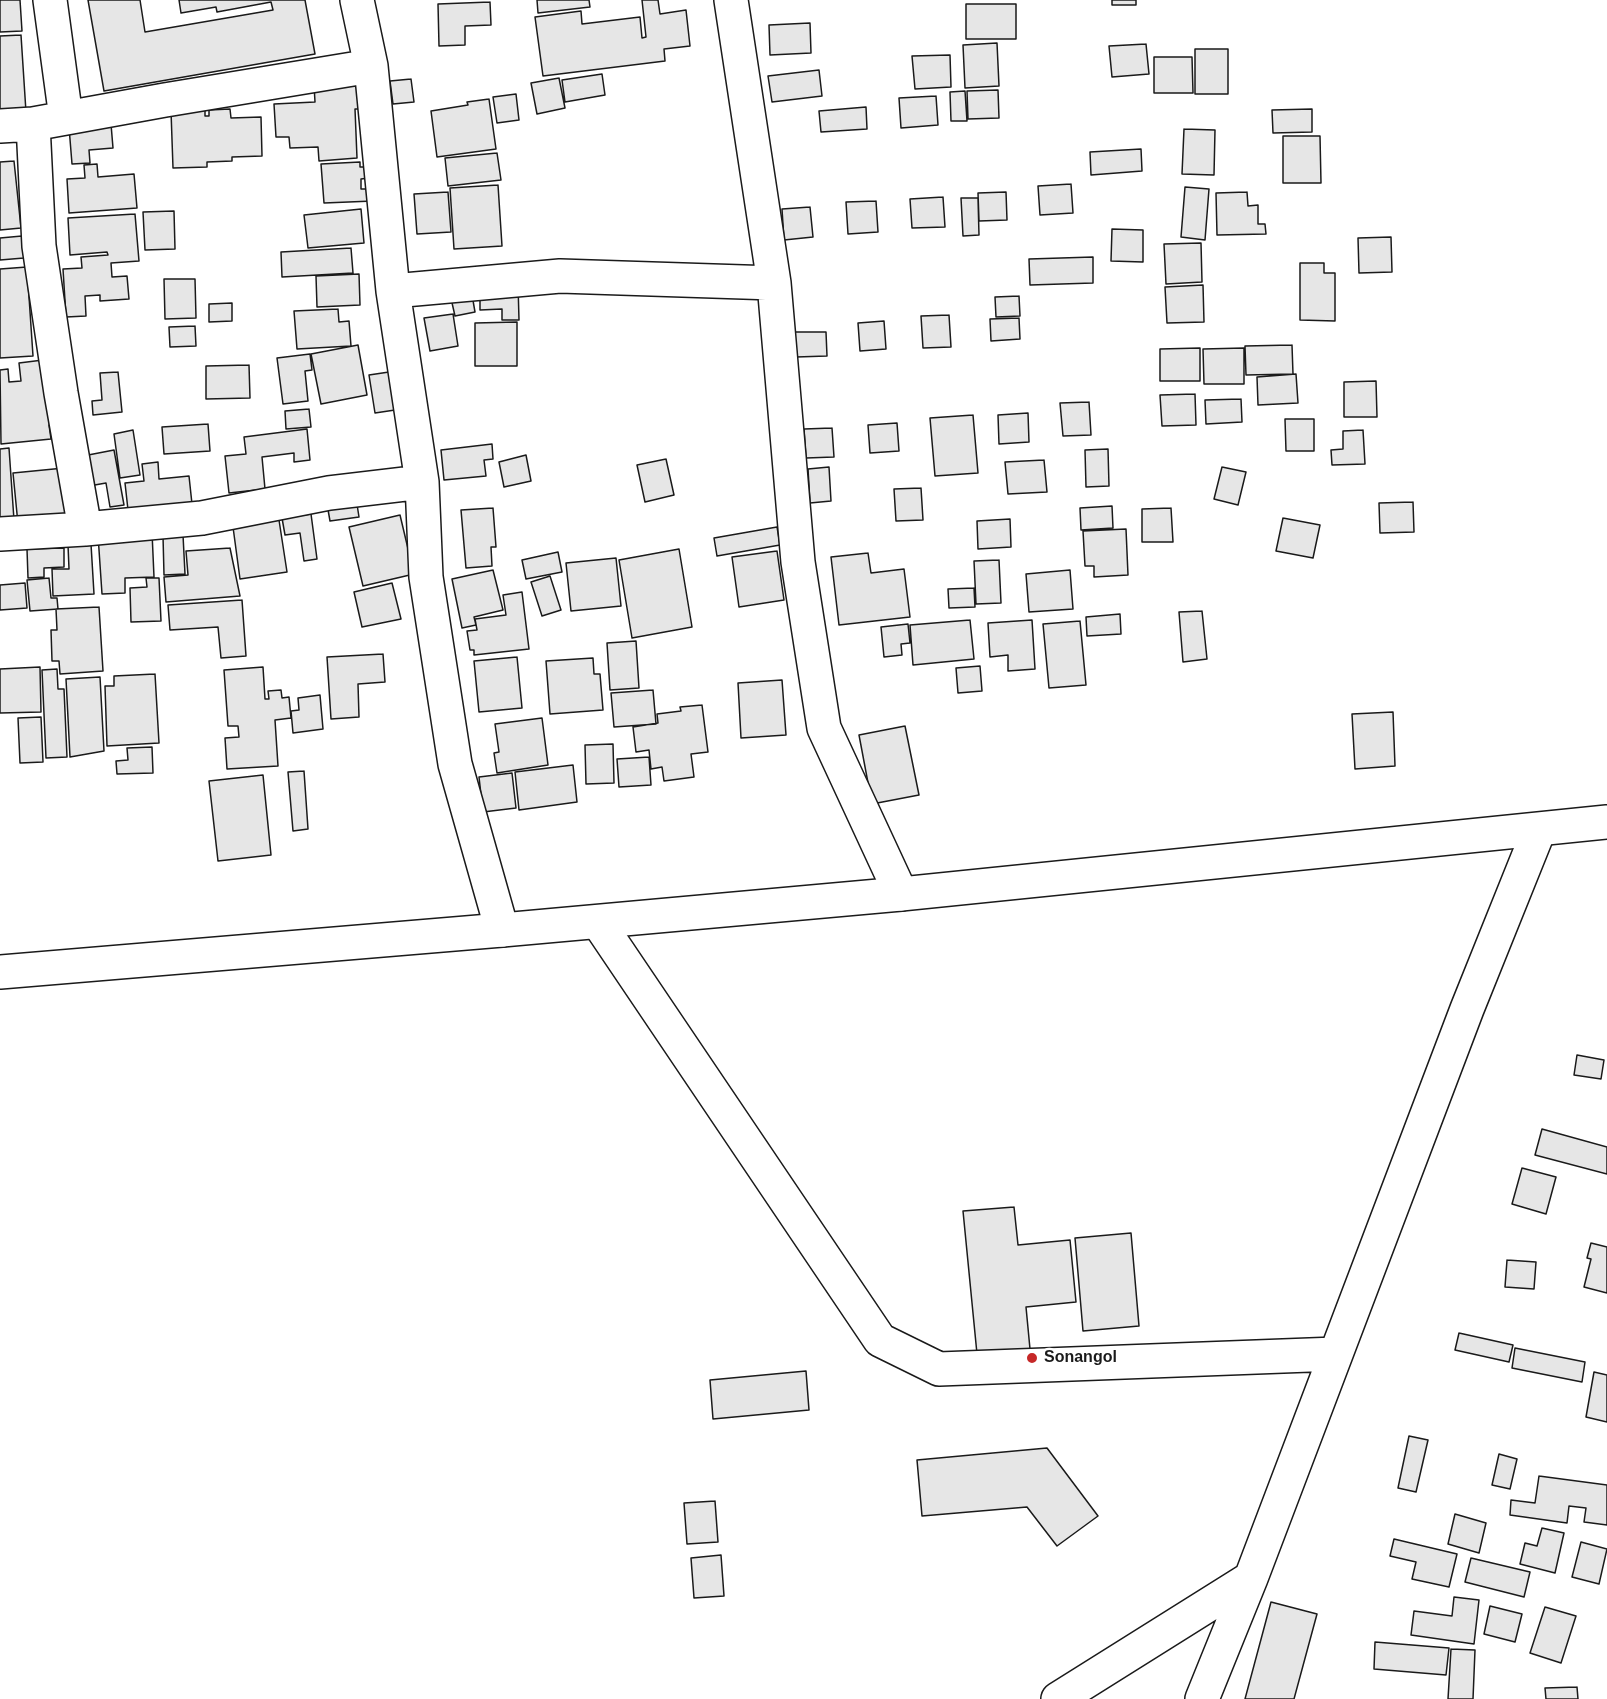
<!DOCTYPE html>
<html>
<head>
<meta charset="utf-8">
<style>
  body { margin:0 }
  canvas { display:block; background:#fff }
</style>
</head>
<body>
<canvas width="1607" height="1699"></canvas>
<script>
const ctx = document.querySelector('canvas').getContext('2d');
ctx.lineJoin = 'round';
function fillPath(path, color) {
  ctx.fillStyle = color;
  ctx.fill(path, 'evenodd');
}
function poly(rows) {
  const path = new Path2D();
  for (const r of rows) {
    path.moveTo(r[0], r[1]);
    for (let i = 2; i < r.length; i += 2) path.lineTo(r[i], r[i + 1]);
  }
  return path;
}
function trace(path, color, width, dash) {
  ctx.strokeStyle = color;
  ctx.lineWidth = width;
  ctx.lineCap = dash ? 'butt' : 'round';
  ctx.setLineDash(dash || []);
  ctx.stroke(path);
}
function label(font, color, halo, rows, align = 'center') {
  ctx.font = font + ' Helvetica,sans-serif';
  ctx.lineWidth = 4.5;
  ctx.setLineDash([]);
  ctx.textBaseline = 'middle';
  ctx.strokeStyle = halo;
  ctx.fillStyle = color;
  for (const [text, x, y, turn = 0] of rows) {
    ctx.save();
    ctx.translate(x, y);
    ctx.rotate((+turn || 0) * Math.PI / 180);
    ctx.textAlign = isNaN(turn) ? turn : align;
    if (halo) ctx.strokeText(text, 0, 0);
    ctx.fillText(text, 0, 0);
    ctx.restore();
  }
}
const building = poly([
  [0,0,20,0,22,31,0,32,0,0],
  [88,0,140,0,145,32,273,10,271,2,217,12,216,7,181,13,179,0,305,0,315,54,104,91,88,0],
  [537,0,589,0,590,7,538,13,537,0],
  [642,0,658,0,660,14,686,10,690,46,664,49,665,61,543,76,535,17,581,11,582,24,640,17,642,38,646,37,642,0],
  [1112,0,1136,0,1136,5,1112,5,1112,0],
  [490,2,491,25,465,26,465,45,439,46,438,4,490,2],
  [966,4,1016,4,1016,39,966,39,966,4],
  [810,23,811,53,770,55,769,25,810,23],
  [21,35,26,112,0,114,0,36,21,35],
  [997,43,999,86,965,88,963,45,997,43],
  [1146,44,1149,74,1112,77,1109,46,1146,44],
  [1195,49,1228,49,1228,94,1195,94,1195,49],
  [950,55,951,87,915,89,912,56,950,55],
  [1154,57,1192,57,1193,93,1154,93,1154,57],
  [819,70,822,96,772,102,768,76,819,70],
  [602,74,605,95,565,102,562,80,602,74],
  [559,78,565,108,537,114,531,83,559,78],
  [411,79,414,102,393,104,390,81,411,79],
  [359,82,360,109,355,109,357,158,319,161,318,147,290,148,289,137,276,137,274,104,315,102,314,85,359,82],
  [998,90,999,118,968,119,967,91,998,90],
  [965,91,967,121,951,121,950,92,965,91],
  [516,94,519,120,497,123,493,97,516,94],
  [936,96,938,125,901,128,899,98,936,96],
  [489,99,496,149,437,157,431,111,468,105,467,102,489,99],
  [866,107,867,129,821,132,819,111,866,107],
  [205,109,205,116,209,116,209,110,230,109,231,118,261,117,262,156,232,157,232,161,207,162,207,167,173,168,171,111,205,109],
  [1312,109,1312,132,1273,133,1272,110,1312,109],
  [111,124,113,148,89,150,90,163,72,164,69,127,111,124],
  [1184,129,1215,130,1214,175,1182,174,1184,129],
  [1283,136,1320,136,1321,183,1283,183,1283,136],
  [1141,149,1142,171,1091,175,1090,152,1141,149],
  [497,153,501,180,448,186,445,158,497,153],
  [14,161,21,228,0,230,0,162,14,161],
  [360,162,360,167,368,167,369,178,361,179,361,189,372,189,373,201,324,203,321,164,360,162],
  [97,164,98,177,134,174,137,208,69,213,67,179,85,178,84,165,97,164],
  [1071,184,1073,213,1040,215,1038,186,1071,184],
  [498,185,502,246,454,249,450,188,498,185],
  [1185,187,1209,189,1205,240,1181,237,1185,187],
  [448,192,451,232,417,234,414,194,448,192],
  [1006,192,1007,220,979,221,978,193,1006,192],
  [1247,192,1248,206,1258,205,1258,224,1265,224,1266,234,1217,235,1216,193,1247,192],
  [943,197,945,227,912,228,910,199,943,197],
  [961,198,978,198,979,235,963,236,961,198],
  [876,201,878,232,848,234,846,202,876,201],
  [810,207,813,237,784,240,782,209,810,207],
  [361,209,364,243,308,248,304,215,361,209],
  [174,211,175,249,145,250,143,212,174,211],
  [135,214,139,261,111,263,112,277,127,276,129,299,100,301,100,295,85,296,86,316,66,317,63,269,82,268,81,257,108,255,107,252,70,255,68,218,135,214],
  [1112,229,1143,230,1143,262,1111,261,1112,229],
  [22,236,24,258,0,260,0,238,22,236],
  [1391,237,1392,272,1359,273,1358,238,1391,237],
  [1201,243,1202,282,1166,284,1164,244,1201,243],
  [351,248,353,273,282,277,281,252,351,248],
  [1093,257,1093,283,1030,285,1029,259,1093,257],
  [1300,263,1324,263,1324,273,1335,273,1335,321,1300,320,1300,263],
  [27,267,33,356,0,358,0,269,27,267],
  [359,274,360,305,317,307,316,276,359,274],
  [164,279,195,279,196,318,165,319,164,279],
  [480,284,518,284,519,320,502,320,502,309,480,310,480,284],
  [1203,285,1204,322,1167,323,1165,287,1203,285],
  [471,289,475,312,455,316,450,294,471,289],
  [1019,296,1020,316,996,317,995,297,1019,296],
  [232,303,232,321,209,322,209,304,232,303],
  [338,309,339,322,349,321,351,346,297,349,294,311,338,309],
  [453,314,458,346,430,351,424,318,453,314],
  [949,315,951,347,923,348,921,316,949,315],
  [1019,318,1020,339,991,341,990,319,1019,318],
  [884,321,886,349,860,351,858,323,884,321],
  [517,322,517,366,475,366,475,323,517,322],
  [195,326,196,346,170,347,169,327,195,326],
  [795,332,826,332,827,356,796,357,795,332],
  [358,345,367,395,321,404,311,354,358,345],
  [1292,345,1293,374,1246,375,1245,346,1292,345],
  [1200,348,1200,381,1160,381,1160,349,1200,348],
  [1244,348,1244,384,1204,384,1203,349,1244,348],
  [310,354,312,370,305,371,308,401,283,404,277,358,310,354],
  [43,360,54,424,49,425,51,439,1,444,0,370,8,369,9,382,21,381,19,363,43,360],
  [249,365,250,398,206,399,206,366,249,365],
  [118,372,122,412,93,415,92,401,102,400,100,373,118,372],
  [389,372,395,410,375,413,369,375,389,372],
  [1296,374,1298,403,1258,405,1257,377,1296,374],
  [1376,381,1377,417,1344,417,1344,382,1376,381],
  [1195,394,1196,425,1162,426,1160,395,1195,394],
  [1241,399,1242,422,1206,424,1205,400,1241,399],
  [1089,402,1091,435,1063,436,1060,403,1089,402],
  [309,409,311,427,286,429,285,411,309,409],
  [1028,413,1029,442,999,444,998,415,1028,413],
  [973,415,978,473,935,476,930,418,973,415],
  [1285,419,1314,419,1314,451,1286,451,1285,419],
  [897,423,899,451,870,453,868,425,897,423],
  [208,424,210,451,164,454,162,427,208,424],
  [832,428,834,457,806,458,804,429,832,428],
  [307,429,310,460,294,462,294,453,262,457,265,489,229,493,225,456,246,454,244,437,307,429],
  [133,430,140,475,120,478,114,434,133,430],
  [1363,430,1365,464,1332,465,1331,450,1343,449,1343,431,1363,430],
  [492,444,493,459,484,460,486,476,444,480,441,450,492,444],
  [9,448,14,520,0,521,0,449,9,448],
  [1108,449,1109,486,1086,487,1085,450,1108,449],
  [114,450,124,505,110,507,106,483,89,486,83,456,114,450],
  [526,455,531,481,504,487,499,462,526,455],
  [666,459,674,495,645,502,637,465,666,459],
  [1044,460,1047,492,1008,494,1005,462,1044,460],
  [158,462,159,479,189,476,192,504,128,510,125,483,144,481,142,464,158,462],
  [829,467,831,501,810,503,808,469,829,467],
  [1222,467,1246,472,1238,505,1214,499,1222,467],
  [64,468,68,520,18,524,13,473,64,468],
  [921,488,923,520,896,521,894,489,921,488],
  [356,498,359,517,330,521,327,504,356,498],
  [1413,502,1414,532,1380,533,1379,503,1413,502],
  [1112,506,1113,528,1081,530,1080,508,1112,506],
  [493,508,496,547,491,547,492,566,466,568,461,510,493,508],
  [1171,508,1173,542,1142,542,1142,509,1171,508],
  [311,514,317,559,304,561,300,533,285,535,282,518,311,514],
  [400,515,414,574,363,586,349,527,400,515],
  [1283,518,1320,525,1313,558,1276,551,1283,518],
  [1010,519,1011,547,978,549,977,521,1010,519],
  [279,520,287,572,240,579,233,527,279,520],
  [777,527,780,545,717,556,714,538,777,527],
  [1126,529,1128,575,1094,577,1094,566,1085,566,1083,531,1126,529],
  [152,532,154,577,125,578,125,593,102,594,98,535,152,532],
  [183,535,185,574,164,575,163,536,183,535],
  [91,544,94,594,53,596,52,569,69,569,68,545,91,544],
  [64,548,64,567,44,568,44,577,28,578,27,549,64,548],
  [230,548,240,596,166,602,164,577,188,575,186,551,230,548],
  [679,549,692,627,632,638,619,560,679,549],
  [777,551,784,600,739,607,732,557,777,551],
  [558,552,562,572,526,579,522,560,558,552],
  [868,553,871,573,904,569,910,617,839,625,831,557,868,553],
  [616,558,621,606,571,611,566,563,616,558],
  [999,560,1001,603,976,604,974,561,999,560],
  [493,570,503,610,474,617,476,625,462,628,452,579,493,570],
  [1070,570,1073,609,1029,612,1026,574,1070,570],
  [550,576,561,610,542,616,531,582,550,576],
  [49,578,51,598,57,598,58,609,30,611,27,580,49,578],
  [146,578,159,578,161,621,131,622,130,588,147,587,146,578],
  [25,583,27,608,0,610,0,585,25,583],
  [392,583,401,619,362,627,354,592,392,583],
  [974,588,975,607,949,608,948,589,974,588],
  [522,592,529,649,474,655,474,650,470,650,467,631,477,630,475,619,506,615,503,595,522,592],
  [242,600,246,656,221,658,218,627,170,630,168,605,242,600],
  [99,607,103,671,60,674,59,661,52,661,51,630,57,630,56,609,99,607],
  [1202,611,1207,659,1183,662,1179,612,1202,611],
  [1120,614,1121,634,1087,636,1086,617,1120,614],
  [970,620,974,659,913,665,910,625,970,620],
  [1032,620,1035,669,1008,671,1008,655,990,657,988,623,1032,620],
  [1080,621,1086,685,1049,688,1043,624,1080,621],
  [908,624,910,643,901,644,902,655,884,657,881,627,908,624],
  [636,641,639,688,610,690,607,643,636,641],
  [383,654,385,682,358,684,359,717,331,719,327,657,383,654],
  [517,657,522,708,479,712,474,661,517,657],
  [593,658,594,674,600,674,603,710,550,714,546,661,593,658],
  [980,666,982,691,958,693,956,668,980,666],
  [40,667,41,712,0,713,0,669,40,667],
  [263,667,265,699,269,699,268,691,281,690,282,698,289,697,291,718,275,720,278,766,227,769,225,738,239,737,238,726,228,726,224,670,263,667],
  [57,669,58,689,64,689,67,757,46,758,42,670,57,669],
  [155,674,159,743,107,746,105,686,114,686,114,676,155,674],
  [100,677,104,751,70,757,66,679,100,677],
  [782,680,786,735,741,738,738,683,782,680],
  [653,690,656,724,614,727,611,693,653,690],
  [320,695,323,729,293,733,291,711,299,710,298,698,320,695],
  [702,705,708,752,691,754,694,777,664,781,662,767,651,769,649,750,636,752,633,727,658,723,657,714,681,711,680,707,702,705],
  [1393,712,1395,766,1355,769,1352,714,1393,712],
  [41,717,43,762,20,763,18,718,41,717],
  [542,718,548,765,497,773,494,753,499,752,495,724,542,718],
  [905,726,919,795,872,804,859,735,905,726],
  [613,744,614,783,586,784,585,745,613,744],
  [152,747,153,773,117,774,116,761,128,760,127,748,152,747],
  [649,757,651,785,619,787,617,759,649,757],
  [573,765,577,802,519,810,515,772,573,765],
  [304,771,308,829,293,831,288,772,304,771],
  [512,773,516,808,483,812,479,777,512,773],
  [263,775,271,855,218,861,209,781,263,775],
  [1577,1055,1604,1060,1601,1079,1574,1075,1577,1055],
  [1542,1129,1607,1147,1607,1174,1535,1155,1542,1129],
  [1522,1168,1556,1177,1546,1214,1512,1204,1522,1168],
  [1014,1207,1018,1245,1070,1240,1076,1302,1026,1307,1030,1349,977,1354,963,1211,1014,1207],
  [1131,1233,1139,1326,1083,1331,1075,1238,1131,1233],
  [1591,1243,1607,1247,1607,1293,1584,1287,1591,1259,1587,1258,1591,1243],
  [1507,1260,1536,1262,1534,1289,1505,1287,1507,1260],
  [1459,1333,1513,1345,1509,1362,1455,1350,1459,1333],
  [1515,1348,1585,1362,1582,1382,1512,1368,1515,1348],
  [806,1371,809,1410,713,1419,710,1380,806,1371],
  [1594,1372,1607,1375,1607,1422,1586,1417,1594,1372],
  [1409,1436,1428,1440,1416,1492,1398,1488,1409,1436],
  [1047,1448,1098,1516,1057,1546,1027,1507,922,1516,917,1460,1047,1448],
  [1499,1454,1517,1459,1510,1489,1492,1485,1499,1454],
  [1539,1476,1607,1485,1607,1525,1584,1522,1586,1508,1569,1506,1567,1523,1510,1515,1511,1500,1535,1503,1539,1476],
  [715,1501,718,1542,687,1544,684,1503,715,1501],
  [1455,1514,1486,1523,1479,1553,1448,1544,1455,1514],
  [1542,1528,1564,1533,1555,1573,1520,1564,1525,1543,1537,1546,1542,1528],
  [1394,1539,1457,1554,1449,1587,1412,1579,1416,1562,1390,1556,1394,1539],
  [1581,1542,1607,1549,1599,1584,1572,1577,1581,1542],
  [721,1555,724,1596,694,1598,691,1558,721,1555],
  [1471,1558,1530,1572,1524,1597,1465,1582,1471,1558],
  [1454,1597,1479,1600,1474,1644,1411,1635,1414,1611,1452,1616,1454,1597],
  [1271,1602,1317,1614,1294,1699,1245,1699,1271,1602],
  [1490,1606,1522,1614,1515,1642,1484,1634,1490,1606],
  [1545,1607,1576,1616,1561,1663,1530,1653,1545,1607],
  [1375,1642,1449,1648,1446,1675,1374,1669,1375,1642],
  [1451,1649,1475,1650,1473,1699,1448,1699,1451,1649],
  [1577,1687,1578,1699,1546,1699,1545,1688,1577,1687]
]);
fillPath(building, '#e6e6e6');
trace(building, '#1a1a1a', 1.5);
const minor = poly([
  [50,0,66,118],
  [357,0,371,66,393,291,422,482,426,577,455,764,502,930],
  [731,0,774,283,798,562,824,728,901,894],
  [33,124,39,246,61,393,85,529],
  [0,126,33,124,165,100,371,66],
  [393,291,560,276,774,283],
  [0,534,85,529,202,518,329,493,422,482],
  [598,922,880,1340,939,1369,1336,1354],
  [1058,1699,1251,1578],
  [1202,1699,1251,1578,1467,1009,1539,830]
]);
const major = poly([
  [0,972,502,930,901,894,1607,822]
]);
trace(minor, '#1a1a1a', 36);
trace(major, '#1a1a1a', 36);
trace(minor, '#fff', 33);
trace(major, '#fff', 33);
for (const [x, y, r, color] of [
  [1032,1358,6,"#c62828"]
]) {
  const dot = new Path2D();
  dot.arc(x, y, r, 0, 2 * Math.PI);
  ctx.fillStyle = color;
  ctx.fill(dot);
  trace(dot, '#fff', 2);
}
label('bold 16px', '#1a1a1a', '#fff', [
  ["Sonangol",1044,1358]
], 'left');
</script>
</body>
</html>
